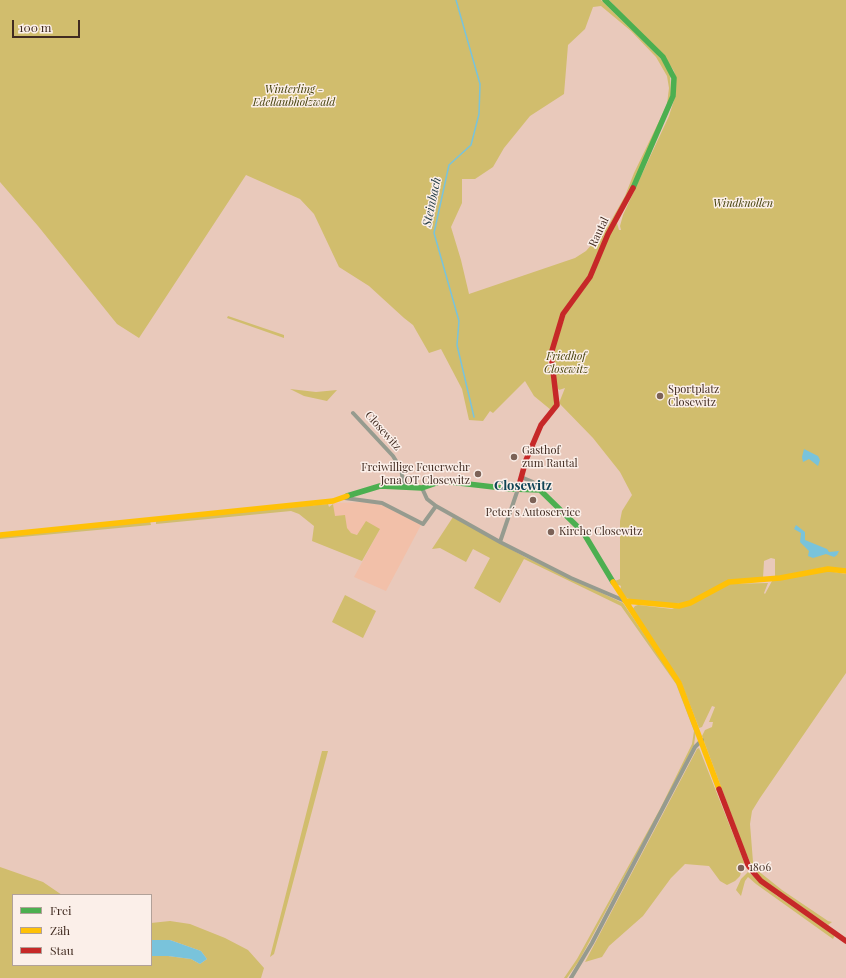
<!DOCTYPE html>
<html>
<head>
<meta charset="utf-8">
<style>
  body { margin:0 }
  #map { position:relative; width:846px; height:978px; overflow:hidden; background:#e9c9bb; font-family:"Playfair Display",serif }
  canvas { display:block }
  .legend { position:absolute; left:12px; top:894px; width:140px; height:72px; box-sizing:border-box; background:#fbefe9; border:1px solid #b1a199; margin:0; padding:5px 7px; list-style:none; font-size:12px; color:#412b21 }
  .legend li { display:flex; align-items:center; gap:8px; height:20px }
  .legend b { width:20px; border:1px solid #b1a199 }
  .scale { position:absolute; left:12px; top:20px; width:68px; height:18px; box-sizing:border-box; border:2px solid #412b21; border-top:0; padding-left:5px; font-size:12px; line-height:14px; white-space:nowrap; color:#412b21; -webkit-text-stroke:3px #fbefe9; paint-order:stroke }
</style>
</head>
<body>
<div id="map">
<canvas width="846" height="978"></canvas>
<ul class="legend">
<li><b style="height:5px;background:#4caf50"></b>Frei</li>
<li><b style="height:5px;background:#ffc107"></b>Zäh</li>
<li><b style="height:5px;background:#c62828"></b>Stau</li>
</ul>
<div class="scale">100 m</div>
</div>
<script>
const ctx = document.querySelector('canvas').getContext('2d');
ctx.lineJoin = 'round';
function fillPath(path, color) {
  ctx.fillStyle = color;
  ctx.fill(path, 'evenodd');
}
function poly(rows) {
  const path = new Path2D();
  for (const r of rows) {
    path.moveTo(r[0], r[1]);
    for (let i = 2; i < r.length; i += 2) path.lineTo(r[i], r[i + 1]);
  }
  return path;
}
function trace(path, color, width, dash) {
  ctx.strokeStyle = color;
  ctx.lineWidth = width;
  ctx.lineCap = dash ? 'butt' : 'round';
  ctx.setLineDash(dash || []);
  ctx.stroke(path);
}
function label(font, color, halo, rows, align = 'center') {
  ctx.font = font + ' "Playfair Display",serif';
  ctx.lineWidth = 3;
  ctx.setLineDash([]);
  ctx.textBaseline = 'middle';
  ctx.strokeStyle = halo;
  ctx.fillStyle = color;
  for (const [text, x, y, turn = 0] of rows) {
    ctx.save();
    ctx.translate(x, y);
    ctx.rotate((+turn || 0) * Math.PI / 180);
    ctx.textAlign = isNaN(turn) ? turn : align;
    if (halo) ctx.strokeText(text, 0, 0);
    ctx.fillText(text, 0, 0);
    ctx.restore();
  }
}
fillPath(poly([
  [363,502,382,505,421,525,386,591,354,577,380,529,357,535,351,533,334,516,333,503]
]), '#f2c0a9');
fillPath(poly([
  [0,0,601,0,662,60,670,75,671,96,632,186,588,277,561,313,548,362,555,395,555,403,551,410,534,396,525,381,493,413,490,411,483,421,469,420,462,389,441,349,429,353,413,325,404,318,369,286,339,267,314,214,300,199,246,175,139,338,117,324,38,226,0,182],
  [601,6,631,31,656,57,667,76,669,88,667,104,663,113,634,173,625,196,608,226,586,251,575,258,469,294,461,260,451,227,462,203,462,179,475,179,493,167,504,148,530,116,564,94,568,45,585,29,593,7],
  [609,0,846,0,846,569,826,567,775,577,775,559,771,558,764,561,763,578,741,579,684,603,670,604,631,600,625,597,620,590,621,586,619,585,617,586,615,581,620,579,620,521,622,511,632,495,620,472,593,438,559,403,565,388,559,390,557,387,553,354,566,313,584,289,615,224,617,223,619,230,621,230,620,226,623,215,669,116,675,97,676,79,674,71,664,56],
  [228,316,284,335,284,338,227,318],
  [290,389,316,392,337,390,327,401,304,396],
  [328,504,329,507,333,504,335,516,345,515,347,528,351,533,357,535,366,521,380,529,362,561,312,541,314,526,299,514,291,511,156,524,156,520],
  [453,517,525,557,623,603,678,684,696,730,694,745,668,796,579,961,567,978,564,978,577,959,660,809,692,744,694,731,676,684,621,606,524,559,500,603,474,588,490,558,473,549,466,562,440,548,432,549],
  [150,521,151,525,0,539,0,537],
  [828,571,846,574,846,673,760,798,752,811,750,824,753,862,757,870,782,890,828,921,832,922,828,925,763,880,755,872,745,851,702,736,705,730,712,727,713,722,709,722,715,707,712,706,702,727,699,728,681,682,632,610,635,606,638,605,672,609,729,584,768,583,764,593,765,594,772,581],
  [345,595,376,611,363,638,332,622],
  [699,748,744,862,740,876,735,881,727,885,720,881,709,866,685,864,671,878,643,916,609,946,602,957,585,962,697,749],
  [322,751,328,751,274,954,270,957],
  [0,867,43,882,62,895,13,895,13,965,151,965,151,956,168,956,191,959,200,964,207,959,201,951,170,940,151,940,151,923,170,921,190,924,225,938,248,950,264,968,261,978,0,978],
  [748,872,777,896,835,935,833,939,756,884,748,877,745,881,741,896,736,890,741,879]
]), '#d1bd6d');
fillPath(poly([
  [804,449,818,456,820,460,818,466,809,459,803,462,802,457],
  [796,525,805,532,805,540,827,549,829,552,839,551,837,555,834,557,826,554,813,558,808,556,809,551,800,542,801,533,794,529],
  [151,940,170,940,201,951,207,959,200,964,191,959,168,956,151,956]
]), '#79c3db');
trace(poly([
  [456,0,480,84,479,114,471,145,449,165,434,233,459,321,457,345,474,417]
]), '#79c3db', 1.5);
trace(poly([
  [353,413,393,456,401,469,404,486],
  [521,477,533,482,537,489],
  [422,488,427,499,436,506,500,542,571,578,625,601],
  [345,498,382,503,423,524,436,506],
  [500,542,518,489],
  [571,978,592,943,695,747,702,740]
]), '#969b8f', 4);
trace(poly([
  [605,0,663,57,674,78,673,96,633,188],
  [347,496,380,486,422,488,442,481,511,489,540,490,583,532,613,582]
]), '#4caf50', 5.5);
trace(poly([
  [0,535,333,501,347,496],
  [613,582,679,683,719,789],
  [625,601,679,606,690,603,729,582,780,578,828,569,846,571]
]), '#ffc107', 5.5);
trace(poly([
  [518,489,526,460,541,425,557,405,551,354,563,314,590,277,608,234,633,188],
  [719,789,748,865,753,872,761,881,846,941]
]), '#c62828', 5.5);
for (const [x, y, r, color] of [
  [660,396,4,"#7c6257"],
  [514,457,4,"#7c6257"],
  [478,474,4,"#7c6257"],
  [533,500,4,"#7c6257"],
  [551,532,4,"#7c6257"],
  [741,868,4,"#7c6257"]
]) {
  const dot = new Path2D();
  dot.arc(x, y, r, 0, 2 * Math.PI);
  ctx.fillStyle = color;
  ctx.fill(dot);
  trace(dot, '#fbefe9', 1.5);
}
label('italic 11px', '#45410a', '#fbefe9', [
  ["Winterling -",294,90],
  ["Edellaubholzwald",294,103],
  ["Windknollen",743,204],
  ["Friedhof",566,357],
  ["Closewitz",566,370]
]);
label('11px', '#412b21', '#fbefe9', [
  ["Rautal",599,232,-64],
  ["Closewitz",383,431,48]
]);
label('11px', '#412b21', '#fbefe9', [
  ["Sportplatz",668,390],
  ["Closewitz",668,403],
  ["Gasthof",522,451],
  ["zum Rautal",522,464],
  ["Freiwillige Feuerwehr",470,468,"right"],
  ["Jena OT Closewitz",470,481,"right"],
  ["Peter´s Autoservice",533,513,"center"],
  ["Kirche Closewitz",559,532],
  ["1806",749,868]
], 'left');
label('italic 12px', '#1f3942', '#fbefe9', [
  ["Steinbach",432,202,-78]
]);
label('bold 13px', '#104455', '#fbefe9', [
  ["Closewitz",523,486]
]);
</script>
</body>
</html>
